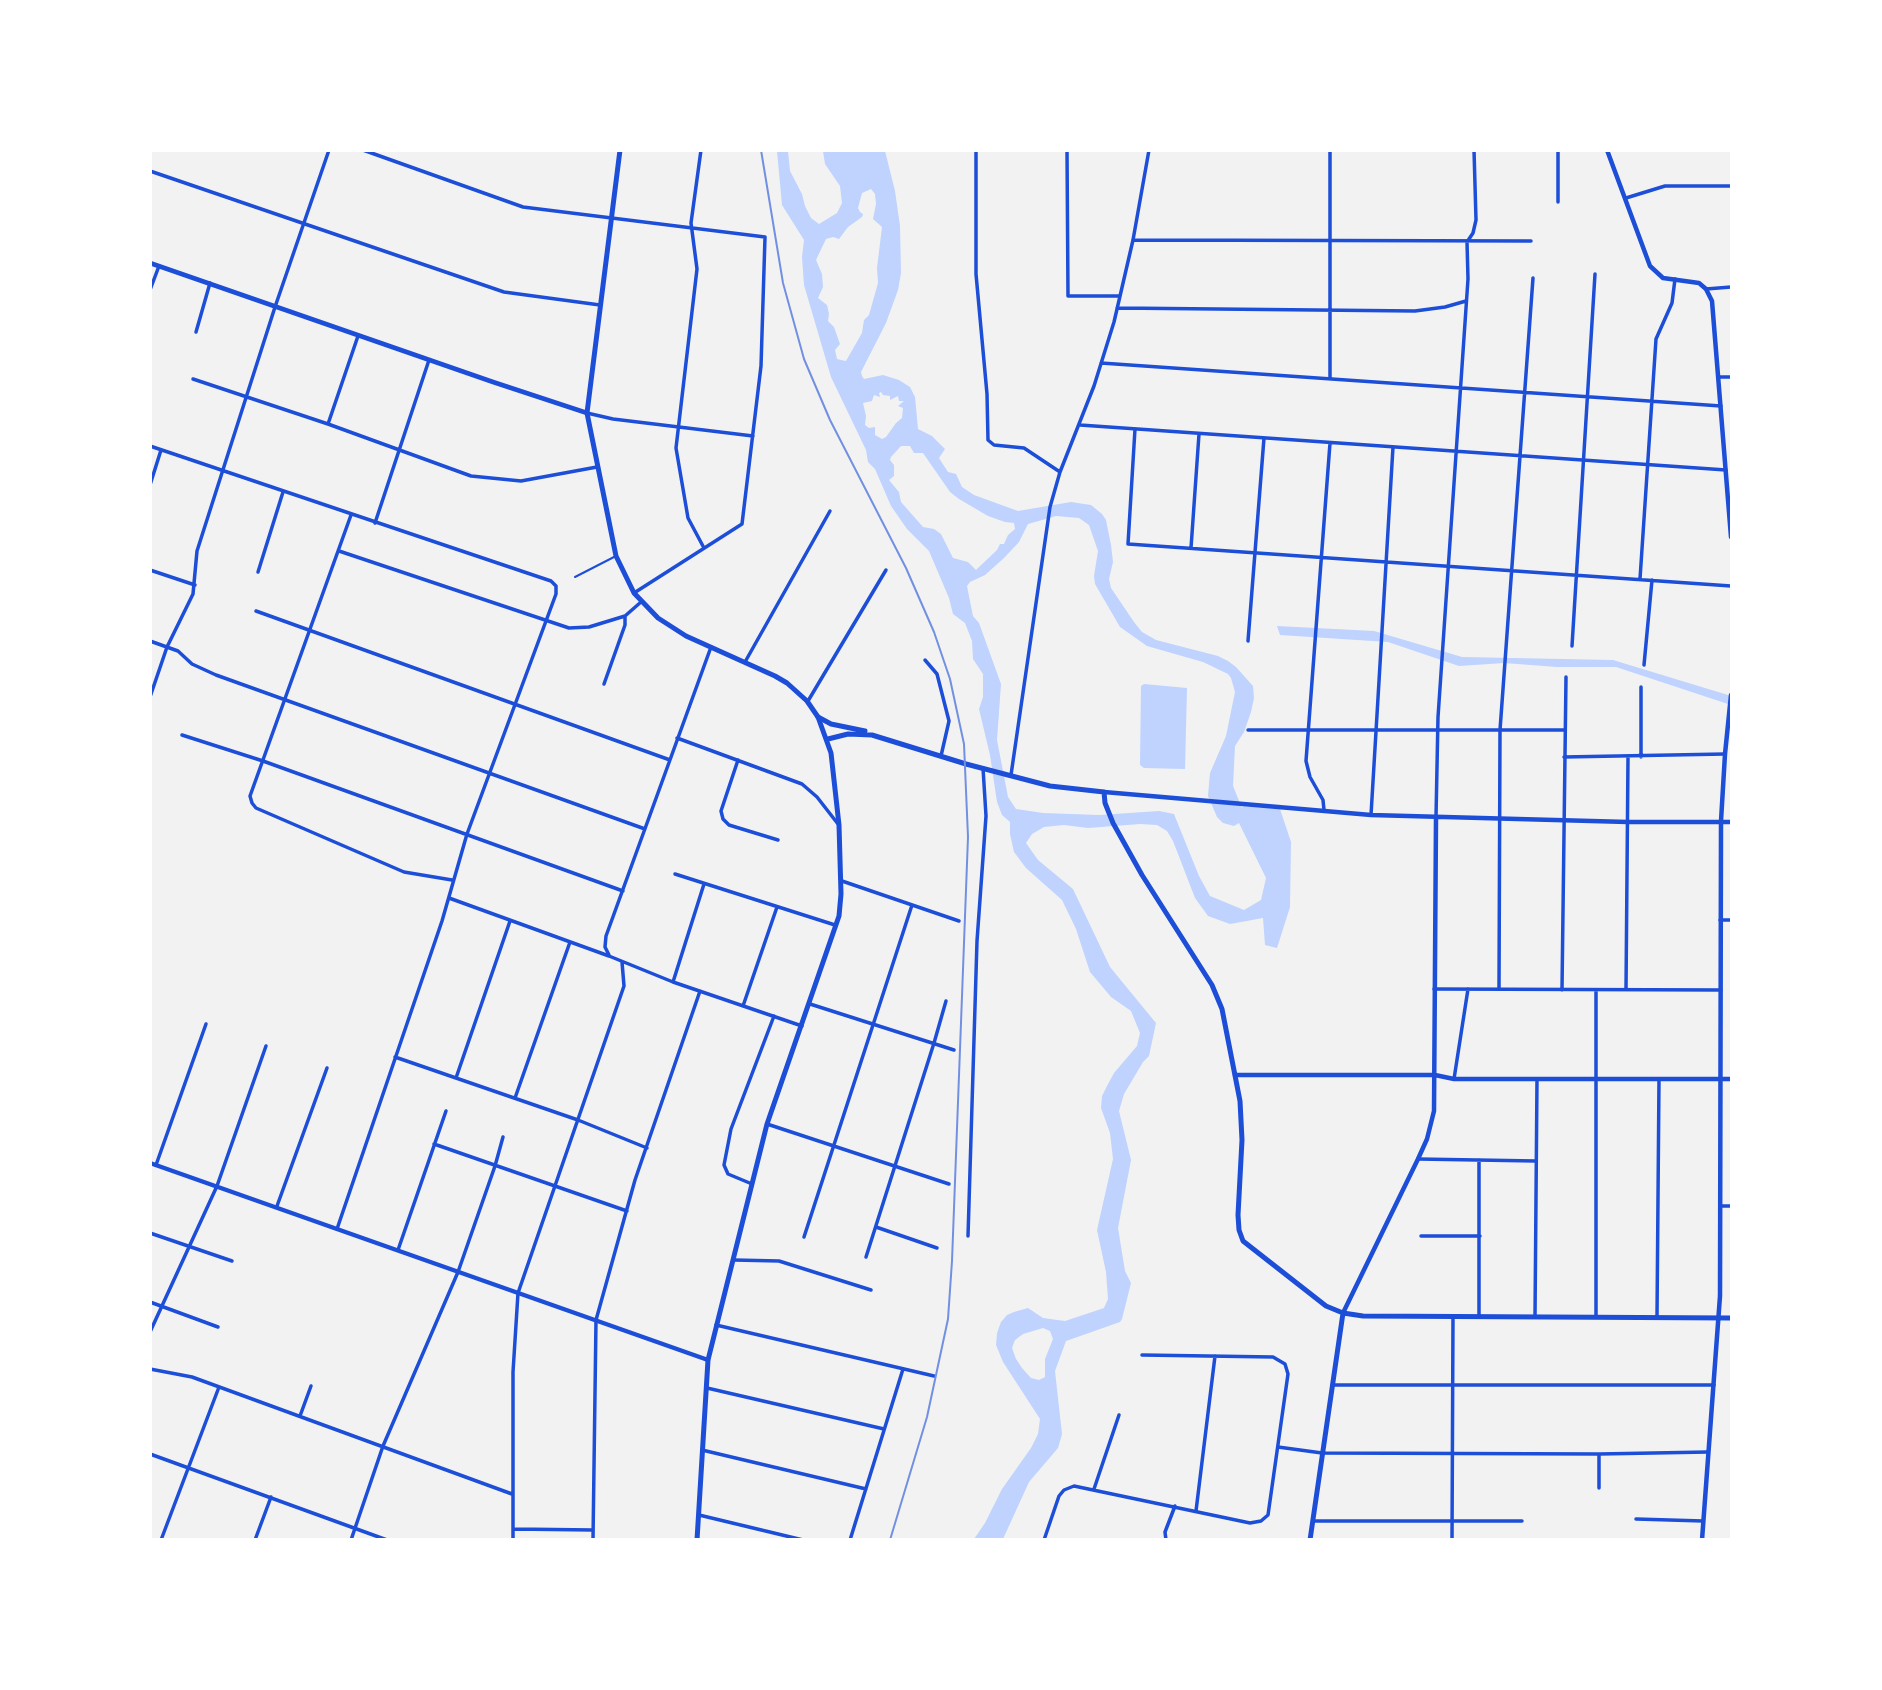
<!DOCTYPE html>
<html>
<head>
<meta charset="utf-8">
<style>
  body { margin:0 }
  #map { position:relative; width:1882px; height:1690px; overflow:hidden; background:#f2f2f2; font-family:"Fira Sans Condensed",sans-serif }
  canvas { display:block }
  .frame { position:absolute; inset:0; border:152px solid #fff; pointer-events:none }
</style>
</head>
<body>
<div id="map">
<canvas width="1882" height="1690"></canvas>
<div class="frame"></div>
</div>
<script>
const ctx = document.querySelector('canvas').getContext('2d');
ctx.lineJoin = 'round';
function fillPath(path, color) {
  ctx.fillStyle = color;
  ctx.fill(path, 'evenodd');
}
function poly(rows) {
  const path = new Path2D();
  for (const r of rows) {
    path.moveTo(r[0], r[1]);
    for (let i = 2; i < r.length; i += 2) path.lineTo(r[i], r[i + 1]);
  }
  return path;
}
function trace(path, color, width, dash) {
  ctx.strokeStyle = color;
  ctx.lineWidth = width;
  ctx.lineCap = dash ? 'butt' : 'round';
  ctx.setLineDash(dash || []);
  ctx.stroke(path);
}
fillPath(poly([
  [777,151,788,151,790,171,802,194,805,206,811,218,819,224,837,213,842,203,840,186,825,164,823,151,885,151,895,191,900,226,901,273,898,290,886,323,861,372,862,376,864,379,883,375,899,380,910,387,915,397,918,429,932,436,945,449,939,458,948,472,956,474,962,487,974,495,1018,511,1071,502,1091,505,1102,514,1106,520,1111,545,1113,562,1109,579,1111,588,1134,622,1142,632,1156,640,1218,656,1228,661,1236,667,1253,686,1254,698,1251,712,1244,732,1235,746,1233,786,1242,808,1243,806,1280,809,1291,842,1290,907,1277,948,1265,945,1263,918,1230,924,1208,916,1195,898,1173,841,1167,831,1157,825,1140,824,1088,828,1064,825,1044,827,1032,834,1026,843,1038,860,1073,889,1110,967,1156,1023,1149,1056,1143,1062,1124,1094,1119,1111,1131,1160,1118,1228,1125,1271,1131,1283,1122,1319,1120,1322,1066,1341,1055,1371,1062,1434,1058,1448,1029,1482,1003,1539,974,1539,985,1523,1002,1489,1031,1448,1038,1434,1040,1419,1003,1362,996,1345,997,1333,1001,1322,1007,1315,1014,1312,1028,1308,1043,1318,1065,1321,1104,1308,1108,1299,1106,1272,1097,1230,1113,1159,1110,1133,1101,1108,1102,1096,1107,1086,1114,1073,1137,1046,1140,1033,1131,1011,1111,997,1090,972,1076,929,1062,900,1026,868,1014,852,1010,834,1010,822,1002,815,997,802,990,755,979,709,983,697,983,674,973,659,972,641,965,623,953,614,949,598,929,551,907,529,891,506,875,469,868,462,866,450,831,377,804,285,802,257,804,240,782,205],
  [871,189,875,194,876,204,873,219,882,227,877,268,878,283,869,315,864,320,862,333,846,361,841,360,837,359,835,350,840,344,834,327,828,321,829,314,827,305,818,298,823,287,822,274,816,260,826,239,833,237,839,239,848,227,862,217,863,214,860,212,858,208,862,193],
  [881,392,883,395,890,396,890,400,898,396,899,401,904,401,898,406,903,408,902,418,896,423,886,437,882,439,875,435,875,427,869,428,865,425,866,416,863,403,872,401,874,395,880,397,879,393],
  [901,446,910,446,914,453,923,453,950,492,959,499,988,516,1005,522,1014,523,1015,529,1008,535,1004,544,1000,544,997,550,978,568,976,570,968,562,953,558,941,534,934,529,923,527,901,502,899,492,889,480,894,476,894,465,890,460,891,457],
  [1056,516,1079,518,1089,525,1098,551,1094,576,1095,584,1120,627,1147,646,1203,662,1228,674,1231,678,1235,692,1226,736,1210,773,1208,796,1217,817,1223,823,1234,826,1239,823,1266,878,1261,900,1244,910,1210,896,1199,876,1174,814,1159,811,1099,815,1043,813,1016,809,1008,797,997,740,1001,684,979,623,973,616,967,586,970,582,985,575,1004,558,1019,542,1028,524],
  [1043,1328,1050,1331,1053,1339,1045,1359,1045,1377,1039,1380,1031,1378,1022,1368,1016,1359,1012,1348,1015,1340,1023,1334],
  [1277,626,1374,631,1462,657,1613,660,1728,695,1731,697,1731,705,1616,667,1557,667,1504,663,1459,666,1388,642,1280,635],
  [1144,684,1187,688,1185,769,1144,768,1140,765,1141,686]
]), '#bfd3fe');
trace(poly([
  [575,577,614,557]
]), '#1d4ed8', 2);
trace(poly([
  [363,150,523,207,765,237,761,366,742,524,634,593],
  [701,150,691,223,697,269,676,448,688,518,704,548],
  [976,150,976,274,987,394,988,440,994,445,1024,448,1060,472],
  [1067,150,1068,296,1120,296],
  [1330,150,1330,379],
  [1558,150,1558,202],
  [150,171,504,292,600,305],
  [1626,198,1665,186,1731,186],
  [1133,240,1531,241],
  [1706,289,1731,287],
  [150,290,159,266],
  [1117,308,1415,311,1445,307,1466,301],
  [196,332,210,283],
  [1101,363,1721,406],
  [1719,377,1731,377],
  [193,379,328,424,471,476,521,481,597,467],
  [587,413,613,419,753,436],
  [328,424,358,336],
  [1080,425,1726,470],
  [1135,429,1128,544,1731,586],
  [150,446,551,581,556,586,556,594,467,834,442,921,337,1229],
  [150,485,161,450],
  [351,515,250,796,252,803,256,808,404,872,452,880],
  [375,523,429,360],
  [1191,548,1199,434],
  [339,551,569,628,589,627,625,616,641,602],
  [150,570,195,585],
  [258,572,283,492],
  [1640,579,1656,339,1672,303,1675,279],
  [256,611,670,760],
  [150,641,178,651,192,664,216,675,645,829],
  [1248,641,1264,438],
  [1572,646,1595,274],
  [925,660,937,674,949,721,941,756],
  [745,662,830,511],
  [1644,665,1652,580],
  [604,684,625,625,625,616],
  [150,697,167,647,193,594,197,551,275,307,329,150],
  [808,701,886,570],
  [1248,730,1565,730],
  [182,735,263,761,623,891],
  [677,738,802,784,817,797,838,824],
  [1564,757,1725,754],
  [1641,757,1641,687],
  [738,760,721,811,723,819,729,825,778,840],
  [1011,775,1050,507,1060,472,1094,386,1114,322,1133,240,1149,150],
  [1324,810,1323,800,1310,777,1306,761,1330,443],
  [1371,815,1393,447],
  [1436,817,1438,717,1468,279,1467,242,1473,233,1476,220,1474,150],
  [675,874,835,925],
  [842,881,959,921],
  [449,898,609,956,673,982,802,1026],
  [1720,920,1731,920],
  [609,955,605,947,606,936,711,647],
  [673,982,704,884],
  [1434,989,1721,990],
  [1499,989,1500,730,1533,278],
  [1626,989,1628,757],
  [1562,990,1566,677],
  [1596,990,1596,1317],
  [810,1004,954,1050],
  [743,1006,777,907],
  [395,1057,578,1120,647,1148],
  [456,1078,510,921],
  [1454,1079,1468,989],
  [515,1098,570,942],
  [767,1124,949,1184],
  [434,1144,627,1211],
  [1418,1159,1536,1161],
  [156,1165,206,1024],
  [752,1184,728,1174,724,1165,731,1129,774,1016],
  [277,1206,327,1068],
  [1721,1206,1731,1206],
  [876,1227,937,1248],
  [150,1233,232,1261],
  [968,1236,977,941,986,816,983,768],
  [1421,1236,1480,1236],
  [804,1237,912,905],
  [398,1250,446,1111],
  [866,1257,934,1043,946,1001],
  [734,1260,779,1261,871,1290],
  [150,1302,218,1327],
  [1479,1316,1479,1160],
  [1535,1317,1537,1079],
  [1657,1317,1659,1079],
  [716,1325,934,1376],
  [150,1332,217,1186,266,1046],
  [150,1369,192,1377,512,1494],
  [1332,1385,1714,1385],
  [707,1388,884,1429],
  [300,1416,311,1386],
  [1278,1447,1322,1453,1599,1454,1708,1452],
  [702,1450,866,1489],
  [150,1454,387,1540],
  [1599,1488,1599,1454],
  [1094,1489,1119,1415],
  [1196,1511,1215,1356],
  [699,1515,803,1540],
  [1636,1519,1703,1521],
  [1313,1521,1522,1521],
  [513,1529,593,1530],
  [161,1540,219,1387],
  [255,1540,271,1497],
  [351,1540,383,1446,458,1272,495,1166,503,1137],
  [513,1540,513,1372,518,1293,624,986,622,962],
  [593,1540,596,1320,635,1180,700,991],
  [850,1540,903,1369],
  [1044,1540,1059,1496,1064,1490,1074,1486,1250,1523,1261,1521,1268,1515,1288,1374,1285,1364,1273,1357,1142,1355],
  [1166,1540,1165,1532,1175,1506],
  [1452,1540,1453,1316]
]), '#1d4ed8', 3.5);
trace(poly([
  [1607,150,1650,266,1663,278,1699,283,1706,289,1712,301,1731,537],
  [150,263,493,382,587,413],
  [1104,792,1371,815,1628,822,1731,822],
  [1235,1075,1435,1075,1454,1079,1731,1079],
  [150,1163,708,1360],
  [1343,1313,1418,1159,1427,1139,1434,1111,1436,817],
  [1702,1540,1720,1296,1721,821,1725,754,1731,695]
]), '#1d4ed8', 4.5);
trace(poly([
  [818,717,831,724,865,731],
  [828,739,848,734,872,735,966,764,1050,786,1104,792,1105,803,1113,823,1142,875,1212,985,1222,1009,1240,1101,1242,1140,1238,1215,1239,1230,1243,1241,1326,1306,1343,1313,1363,1316,1731,1318],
  [1310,1540,1343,1313]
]), '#1d4ed8', 5);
trace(poly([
  [620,150,587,413,616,556,634,593,658,618,686,636,775,676,787,683,807,701,818,717,831,753,839,825,841,894,839,916,767,1124,708,1360,697,1540]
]), '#1d4ed8', 5);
trace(poly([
  [761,150,783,283,804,359,830,420,906,568,934,632,950,679,964,744,968,837,952,1261,948,1319,927,1417,890,1540]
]), '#7290e2', 2);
</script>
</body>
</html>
